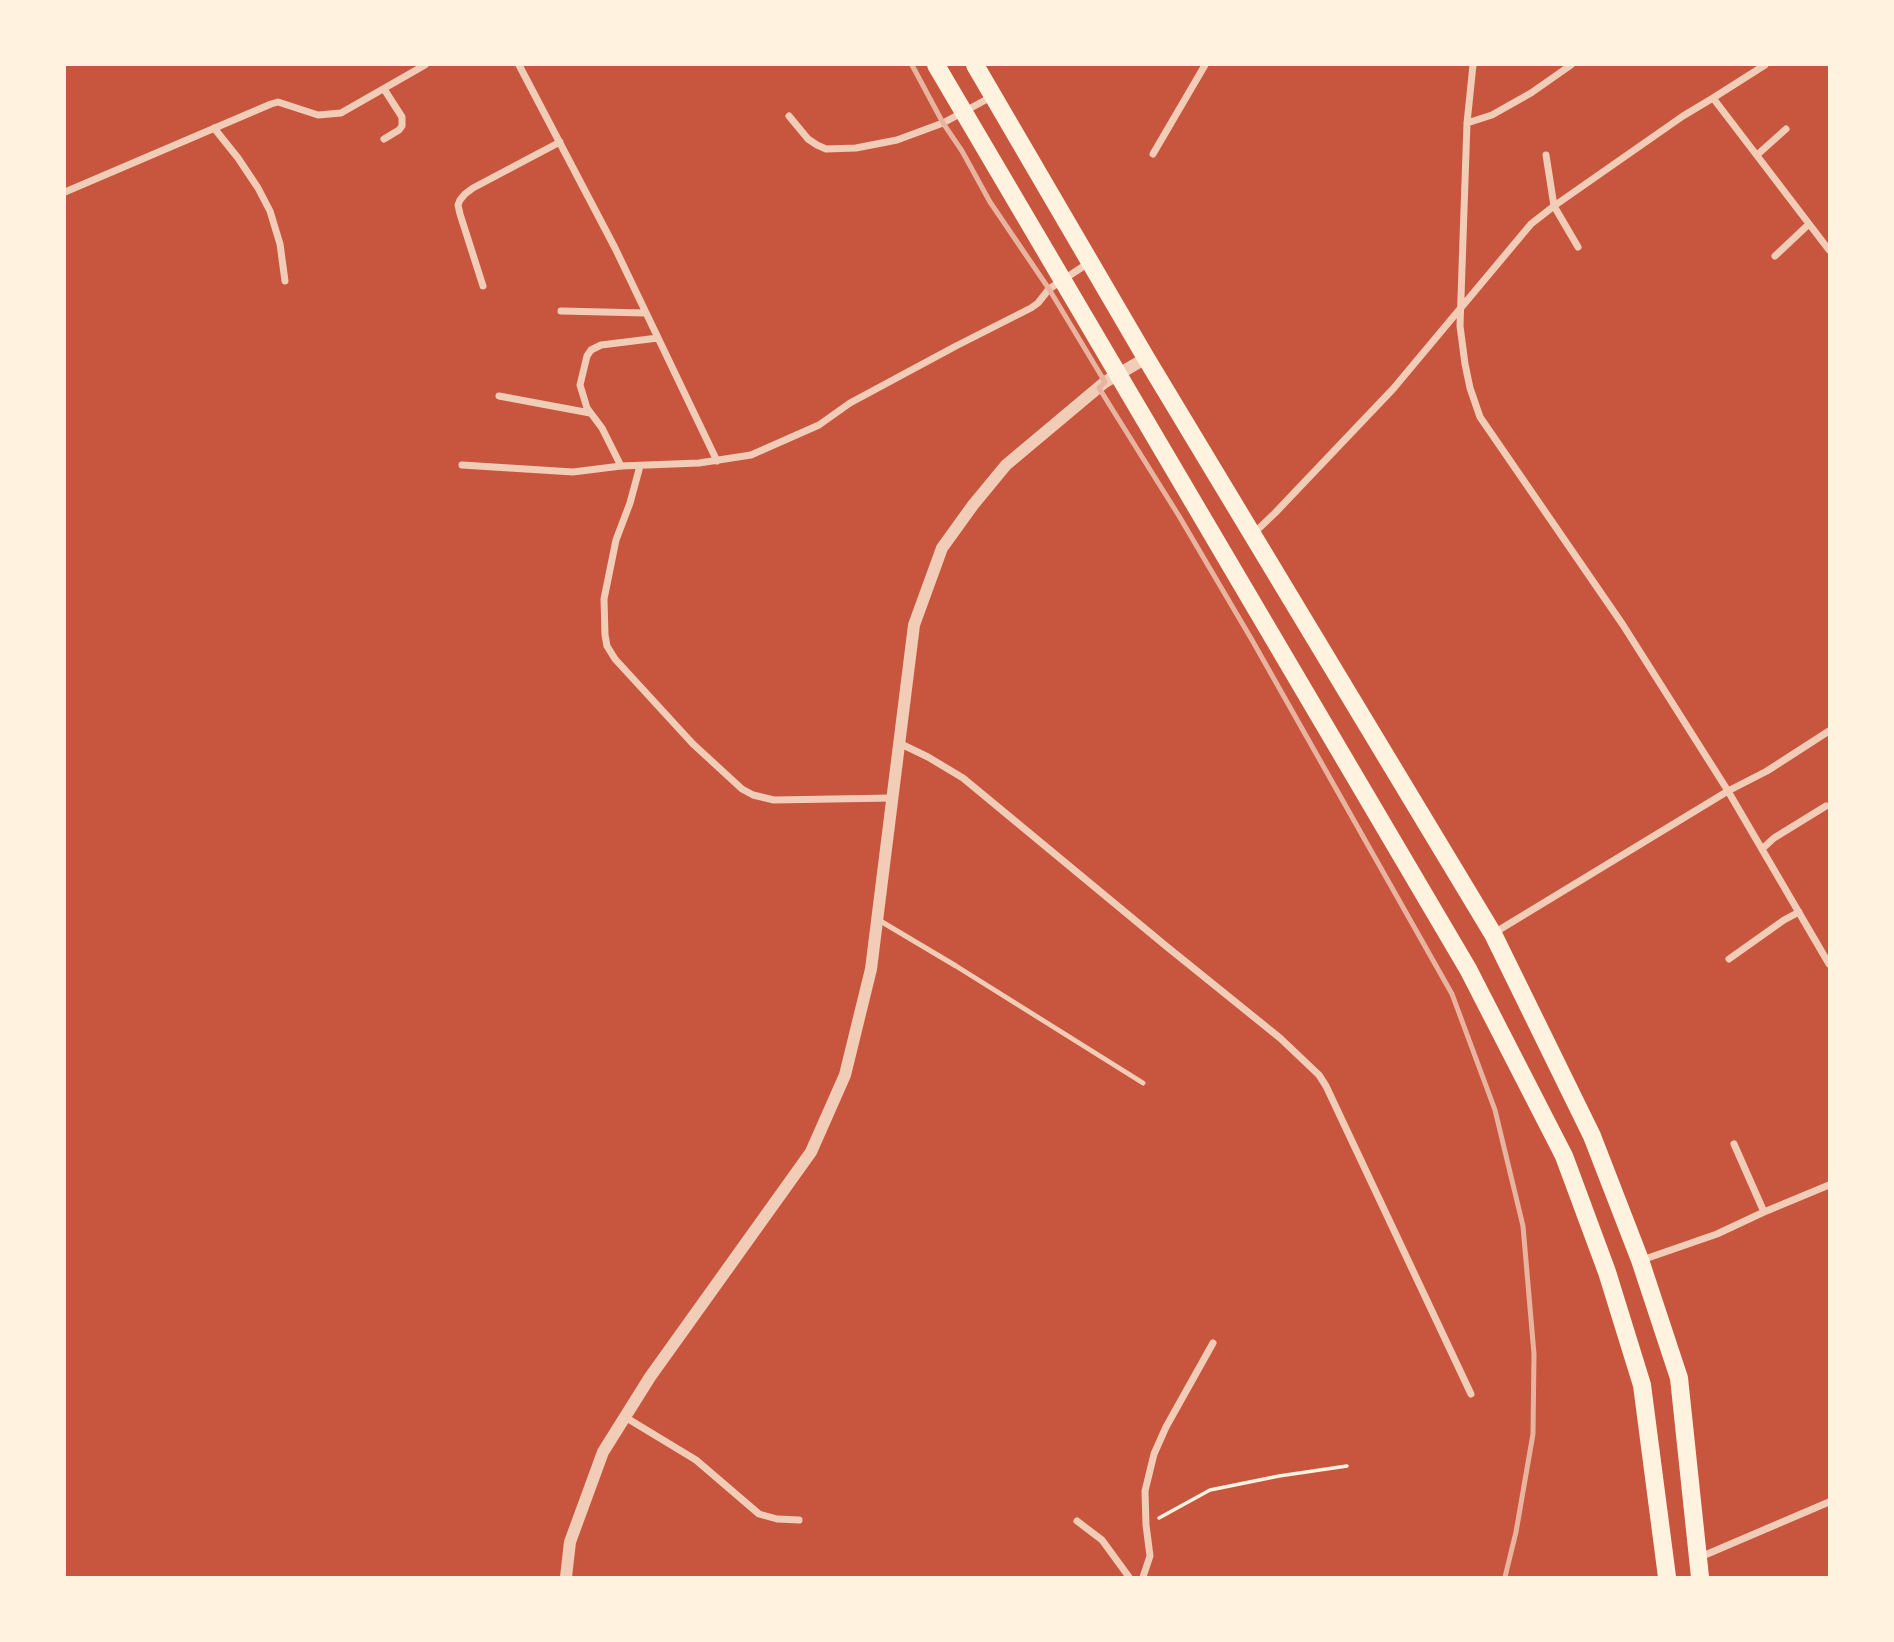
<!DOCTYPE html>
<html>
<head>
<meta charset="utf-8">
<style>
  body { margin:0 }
  #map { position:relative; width:1894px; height:1642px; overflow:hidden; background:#c8553d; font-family:"DejaVu Sans",sans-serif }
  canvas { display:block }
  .frame { position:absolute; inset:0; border:66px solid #fff3e0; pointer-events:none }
</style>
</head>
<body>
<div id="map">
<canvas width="1894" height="1642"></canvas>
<div class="frame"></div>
</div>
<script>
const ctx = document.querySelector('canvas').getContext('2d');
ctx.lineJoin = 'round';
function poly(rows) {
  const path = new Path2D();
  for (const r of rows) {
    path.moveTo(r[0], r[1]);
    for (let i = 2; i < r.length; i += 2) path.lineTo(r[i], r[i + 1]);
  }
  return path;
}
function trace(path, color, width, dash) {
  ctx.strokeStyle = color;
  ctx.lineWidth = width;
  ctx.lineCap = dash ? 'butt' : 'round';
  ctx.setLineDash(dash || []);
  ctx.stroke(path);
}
trace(poly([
  [1159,1518,1210,1490,1279,1476,1347,1466]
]), '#fff3e0', 3.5);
trace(poly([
  [877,919,956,966,1143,1083]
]), '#f1ccb7', 5);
trace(poly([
  [519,65,615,248,717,461],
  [1473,65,1467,123,1460,326,1465,364,1470,388,1480,417,1623,625,1728,791,1829,964],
  [1713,98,1829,250],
  [789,116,808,139,817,145,826,149,856,148,897,140,943,123,991,97],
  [1467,123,1492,115,1531,93,1571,65],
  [214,128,238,158,258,188,270,211,280,244,285,281],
  [384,139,399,130,402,126,402,117,384,89],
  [1153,154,1205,65],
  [1546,155,1554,206,1578,247],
  [1757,155,1786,129],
  [65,192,271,104,278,102,318,115,341,113,425,65],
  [1775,256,1809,224],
  [483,286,460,214,458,205,460,200,465,194,473,188,560,142],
  [561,311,646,313],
  [499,396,590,413],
  [462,465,573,472,621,466,699,463,751,455,819,425,850,403,956,346,1031,308,1038,303,1049,289,1090,262],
  [621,466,602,428,587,408,580,385,587,356,591,350,601,345,658,338],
  [640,466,630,503,616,540,604,599,605,635,607,646,615,659,693,744,742,789,753,795,774,800,892,798],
  [1253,534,1275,513,1393,389,1531,224,1554,206,1683,116,1713,98,1765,65],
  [899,743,928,757,963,778,1166,946,1280,1038,1319,1075,1326,1086,1471,1394],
  [1762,849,1774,838,1826,806],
  [1494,933,1728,791,1767,771,1829,731],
  [1729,959,1784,920,1799,912],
  [1734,1144,1764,1212],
  [1642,1260,1717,1234,1764,1212,1829,1185],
  [625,1417,696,1460,759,1514,777,1519,799,1520],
  [1077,1521,1102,1540,1129,1577],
  [1698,1558,1829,1502],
  [1143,1577,1150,1556,1146,1525,1145,1491,1154,1454,1166,1427,1213,1343]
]), '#f1ccb7', 7);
trace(poly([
  [566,1577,570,1542,603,1452,650,1377,811,1152,845,1075,871,969,914,625,942,548,973,505,1006,465,1105,382,1146,358]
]), '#f1ccb7', 12);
trace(poly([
  [936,65,1468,969,1564,1156,1607,1272,1642,1385,1667,1577],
  [975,65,1146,358,1493,934,1592,1136,1640,1260,1679,1378,1700,1577]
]), '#fff3e0', 18);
trace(poly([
  [912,65,943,123,962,151,990,202,1049,289,1105,382,1099,388,1179,516,1252,640,1452,994,1495,1110,1523,1226,1534,1354,1533,1434,1516,1532,1505,1577]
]), '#e9b49f', 5);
</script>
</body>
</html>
